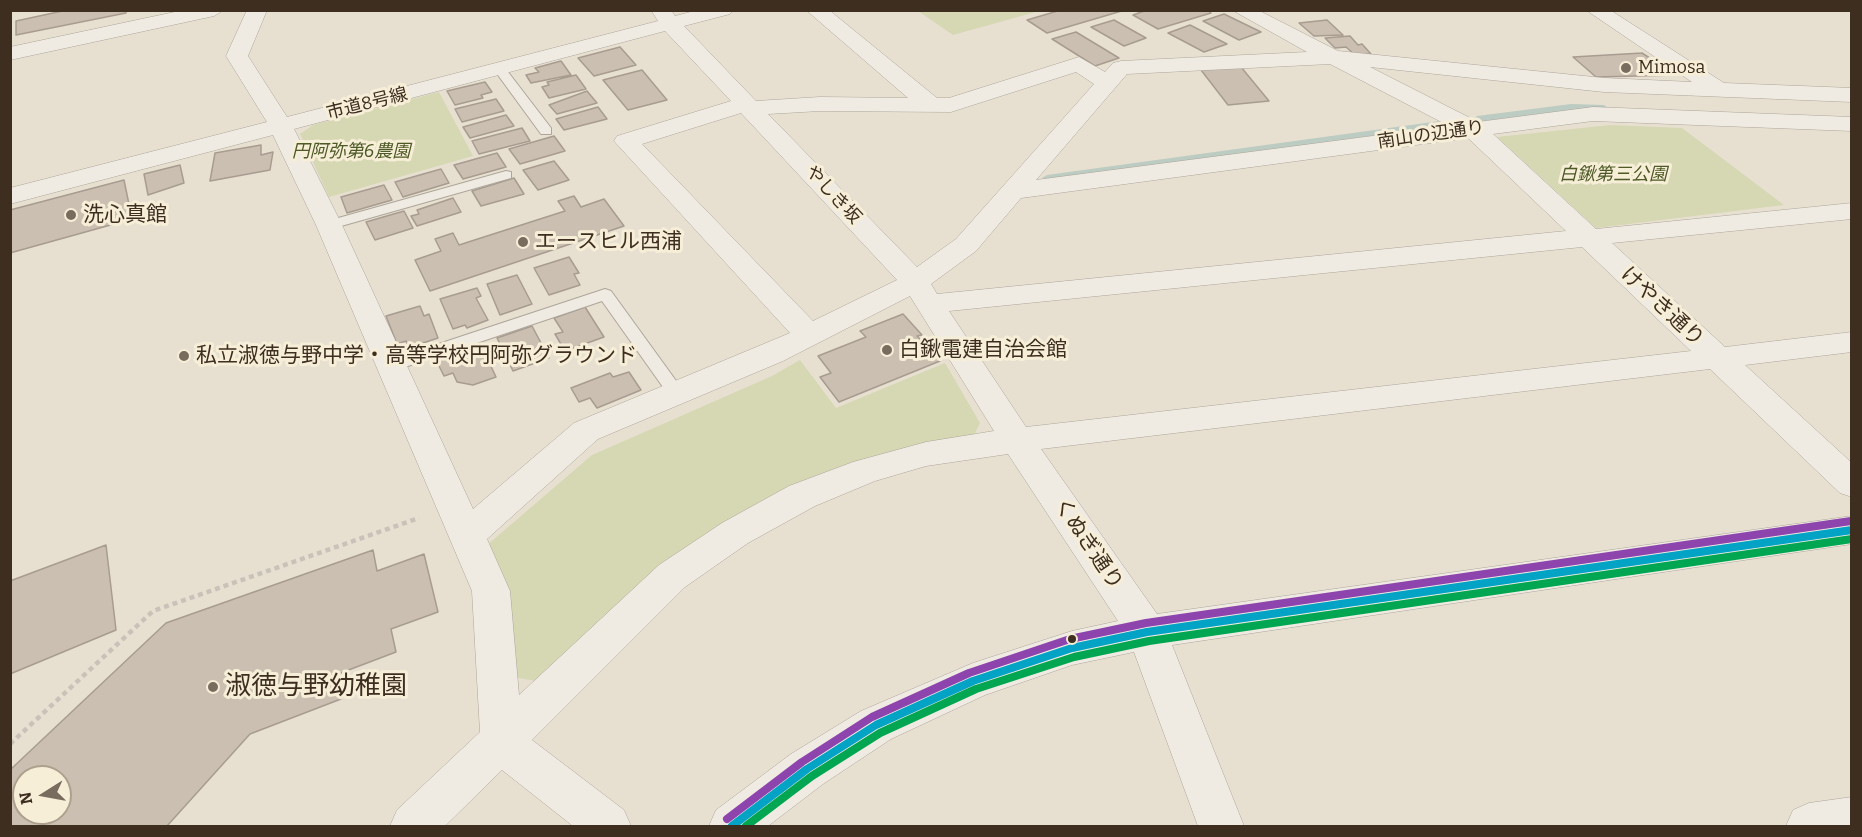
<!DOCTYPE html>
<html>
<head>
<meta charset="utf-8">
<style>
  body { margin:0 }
  #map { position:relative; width:1862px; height:837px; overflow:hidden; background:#e7e0d1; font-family:Bitter,serif }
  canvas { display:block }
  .frame { position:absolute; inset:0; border:12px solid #3d2e20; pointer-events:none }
  .north { position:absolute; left:12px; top:765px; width:60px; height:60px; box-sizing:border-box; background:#f7eed8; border:2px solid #ada18e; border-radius:50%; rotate:259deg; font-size:16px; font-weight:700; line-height:24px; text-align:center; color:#3d2e20 }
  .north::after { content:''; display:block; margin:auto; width:21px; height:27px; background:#786c5e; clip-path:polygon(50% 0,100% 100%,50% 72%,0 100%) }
</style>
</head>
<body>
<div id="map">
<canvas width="1862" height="837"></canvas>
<div class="frame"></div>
<div class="north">N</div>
</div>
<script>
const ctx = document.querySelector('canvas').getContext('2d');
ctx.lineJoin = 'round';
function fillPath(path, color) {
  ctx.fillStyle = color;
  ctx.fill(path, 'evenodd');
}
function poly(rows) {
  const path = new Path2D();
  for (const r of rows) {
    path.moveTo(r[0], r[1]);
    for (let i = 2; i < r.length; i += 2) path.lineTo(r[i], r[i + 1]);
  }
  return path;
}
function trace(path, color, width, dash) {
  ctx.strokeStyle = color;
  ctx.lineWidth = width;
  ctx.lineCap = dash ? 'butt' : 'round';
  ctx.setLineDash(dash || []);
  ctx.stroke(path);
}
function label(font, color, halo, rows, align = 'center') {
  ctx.font = font + ' Bitter,"Noto Sans JP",serif';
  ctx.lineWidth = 6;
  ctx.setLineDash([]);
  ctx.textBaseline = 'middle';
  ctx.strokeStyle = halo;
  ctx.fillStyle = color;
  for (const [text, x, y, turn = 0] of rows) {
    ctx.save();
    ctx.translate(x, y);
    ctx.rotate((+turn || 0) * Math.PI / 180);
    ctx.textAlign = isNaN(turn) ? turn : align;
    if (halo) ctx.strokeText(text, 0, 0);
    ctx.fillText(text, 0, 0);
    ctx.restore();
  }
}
fillPath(poly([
  [1043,10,953,35,918,11,918,10],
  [439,92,473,156,329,197,300,134,313,125],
  [1610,125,1682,128,1784,205,1596,228,1497,137],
  [800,360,836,408,945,363,980,423,973,437,827,473,758,503,658,572,541,682,508,676,479,552,592,455,772,376]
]), '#d6d7b3');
fillPath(poly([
  [1571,104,1604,105,1608,108,1604,111,1571,110,1477,122,1473,119,1477,116,1571,104],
  [1440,121,1444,124,1443,126,1047,181,1042,178,1047,175,1440,121]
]), '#bcccc2');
const building = poly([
  [67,10,126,10,126,13,16,35,16,21,67,10],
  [1061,10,1125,10,1047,33,1027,20,1061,10],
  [1147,10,1207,10,1211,13,1158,29,1133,15,1147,10],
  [1224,14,1261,32,1239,40,1203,21,1224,14],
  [1114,20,1146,38,1124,46,1091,27,1114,20],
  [1327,20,1343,35,1314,36,1299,23,1327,20],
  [1190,25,1227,44,1204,52,1168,33,1190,25],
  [1076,32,1119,58,1095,66,1052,39,1076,32],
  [1350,36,1358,45,1362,44,1371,54,1355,55,1346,47,1335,48,1325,38,1350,36],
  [620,47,636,65,594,76,578,58,620,47],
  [1642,53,1676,75,1596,77,1573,57,1642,53],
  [561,61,571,75,531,83,526,75,539,72,535,68,561,61],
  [1241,67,1269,101,1228,105,1201,70,1241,67],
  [642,70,667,100,628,110,603,80,642,70],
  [576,75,586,89,549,98,542,87,549,85,547,82,576,75],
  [485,82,492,92,481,95,483,98,455,105,447,91,485,82],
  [587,91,597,103,557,114,549,105,587,91],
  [496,99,504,111,462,122,455,109,496,99],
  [598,107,607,119,564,130,556,119,598,107],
  [506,115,514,126,470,138,463,127,506,115],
  [522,128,530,141,479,154,472,141,522,128],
  [554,136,565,151,520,164,509,149,554,136],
  [261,145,261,155,273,152,270,170,210,181,215,153,261,145],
  [497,153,506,167,463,179,454,165,497,153],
  [554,161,569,180,538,190,523,170,554,161],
  [180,165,184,183,148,195,144,174,180,165],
  [441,169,449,183,403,197,395,182,441,169],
  [514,178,524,194,481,206,472,191,514,178],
  [124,180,132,219,10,253,10,210,124,180],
  [384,185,392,200,347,213,341,197,384,185],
  [574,196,581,207,604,199,624,226,430,291,415,260,441,251,435,239,453,233,459,245,565,211,558,201,574,196],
  [453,198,461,212,417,226,411,216,419,214,417,210,453,198],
  [404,211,413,228,375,240,366,222,404,211],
  [569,257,579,273,574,274,580,285,549,295,534,268,569,257],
  [517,275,532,304,500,315,487,284,517,275],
  [477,288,481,296,476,298,488,320,467,328,465,325,453,329,440,299,477,288],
  [420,306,424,316,429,314,438,338,408,348,406,341,397,344,386,316,420,306],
  [585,307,604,337,565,351,555,334,563,332,554,318,585,307],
  [903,314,922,335,917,336,940,361,839,402,820,377,831,373,818,356,866,337,860,331,903,314],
  [532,326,549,358,513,371,497,338,532,326],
  [481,345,496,377,473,385,457,382,453,373,444,376,436,360,481,345],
  [629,372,641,390,597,408,590,398,579,402,571,388,610,373,613,377,629,372],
  [106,545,116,630,10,674,10,581,106,545],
  [373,550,377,571,424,554,438,612,391,629,396,652,338,674,341,699,250,734,167,826,10,826,10,770,166,623,373,550],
  [24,777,60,777,60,813,24,813,24,777]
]);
fillPath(building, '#cbbfb2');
trace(building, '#a89c90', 1.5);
const service = poly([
  [501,67,505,68,551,128,551,134,541,134,495,71,501,67],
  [506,171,511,172,511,178,334,228,324,228,322,225,324,222,506,171],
  [605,289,611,291,682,389,685,393,682,397,670,397,602,301,396,370,384,370,381,366,384,362,605,289]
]);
const minor = poly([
  [184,10,224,10,214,16,10,60,10,47,184,10],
  [247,10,267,10,248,56,287,117,658,21,651,10,671,10,675,16,698,10,733,10,730,14,684,26,756,101,820,97,908,98,806,10,829,10,937,98,949,98,1079,57,1105,72,1113,63,1121,61,1307,52,1232,10,1258,10,1338,51,1604,78,1692,82,1586,10,1610,10,1724,83,1852,88,1852,102,1604,92,1370,67,1478,122,1593,107,1852,117,1852,131,1593,121,1493,134,1596,229,1852,203,1852,219,1612,243,1725,347,1852,332,1852,352,1745,365,1852,463,1852,497,1840,493,1710,369,1041,449,1157,614,1852,516,1852,544,1172,645,1244,826,1198,826,1134,652,1072,665,985,695,891,739,823,784,768,826,709,826,716,810,791,754,861,711,973,663,1072,631,1118,621,1008,454,926,466,875,481,815,506,748,543,685,587,532,740,624,810,631,826,573,826,502,770,445,826,390,826,397,810,480,732,472,591,316,225,273,135,10,204,10,188,267,122,226,56,247,10],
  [665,31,731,101,617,136,614,141,790,333,574,423,473,509,342,225,294,129,665,31],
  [1330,64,1449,126,1036,180,1127,74,1330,64],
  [1076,72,1094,84,956,239,917,267,768,114,820,111,951,112,1076,72],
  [741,113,897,280,813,321,642,144,741,113],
  [1468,138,1566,231,937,294,931,284,976,251,1021,198,1468,138],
  [1582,247,1691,351,1026,427,949,311,1582,247],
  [910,296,994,431,926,442,853,462,789,486,722,523,659,565,519,695,510,591,487,539,598,439,783,361,910,296],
  [1852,797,1852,826,1786,826,1793,810,1809,803,1852,797]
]);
trace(service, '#ada599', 2);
trace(minor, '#ada599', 1);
trace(poly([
  [10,744,153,611,419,518]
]), '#c8c2b9', 4.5, [5, 4]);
fillPath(service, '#efebe3');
fillPath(minor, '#efebe3');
trace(poly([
  [732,826,807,769,876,725,973,681,1072,648,1147,632,1852,530]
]), '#03a3c5', 8);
trace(poly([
  [746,826,812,776,880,733,976,689,1074,657,1149,641,1852,539]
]), '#00a651', 8);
trace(poly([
  [727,819,802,762,872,717,969,673,1070,639,1146,623,1851,521]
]), '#8e44ad', 8);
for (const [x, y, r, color] of [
  [1626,68,6,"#786c5e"],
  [71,215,6,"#786c5e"],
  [523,242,6,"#786c5e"],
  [887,350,6,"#786c5e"],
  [184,356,6,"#786c5e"],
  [1072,639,5,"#3d2e20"],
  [213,687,6,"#786c5e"]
]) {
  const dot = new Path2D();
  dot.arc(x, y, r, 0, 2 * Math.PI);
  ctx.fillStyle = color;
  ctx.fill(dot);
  trace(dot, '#f7eed8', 2);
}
label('18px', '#3d2e20', '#f7eed8', [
  ["Mimosa",1638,68]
], 'left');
label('18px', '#3d2e20', '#f7eed8', [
  ["市道8号線",367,104,-14],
  ["南山の辺通り",1431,135,-8],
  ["やしき坂",833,195,47]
]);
label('italic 18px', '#4d5a26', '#f7eed8', [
  ["円阿弥第6農園",351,152],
  ["白鍬第三公園",1613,175]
]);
label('21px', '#3d2e20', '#f7eed8', [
  ["洗心真館",83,215],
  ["エースヒル西浦",535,242],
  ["白鍬電建自治会館",899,350],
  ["私立淑徳与野中学・高等学校円阿弥グラウンド",196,356]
], 'left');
label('21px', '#3d2e20', '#f7eed8', [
  ["けやき通り",1662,307,43],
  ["くぬぎ通り",1088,544,56]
]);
label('26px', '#3d2e20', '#f7eed8', [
  ["淑徳与野幼稚園",225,687]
], 'left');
</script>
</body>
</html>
